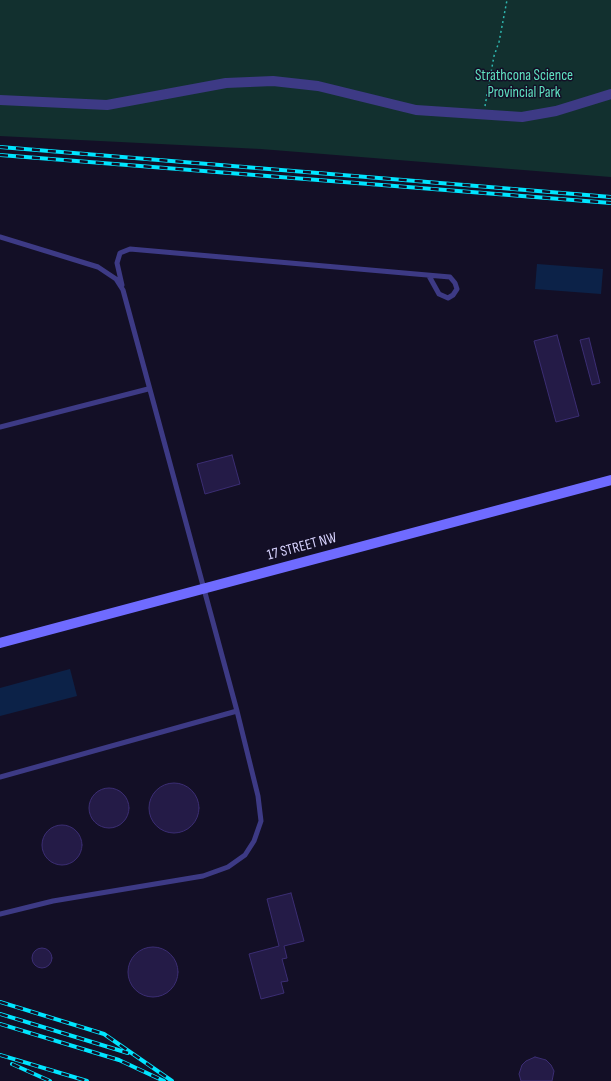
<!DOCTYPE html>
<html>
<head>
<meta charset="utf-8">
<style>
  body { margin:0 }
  canvas { display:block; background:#130f26 }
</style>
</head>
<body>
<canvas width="611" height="1081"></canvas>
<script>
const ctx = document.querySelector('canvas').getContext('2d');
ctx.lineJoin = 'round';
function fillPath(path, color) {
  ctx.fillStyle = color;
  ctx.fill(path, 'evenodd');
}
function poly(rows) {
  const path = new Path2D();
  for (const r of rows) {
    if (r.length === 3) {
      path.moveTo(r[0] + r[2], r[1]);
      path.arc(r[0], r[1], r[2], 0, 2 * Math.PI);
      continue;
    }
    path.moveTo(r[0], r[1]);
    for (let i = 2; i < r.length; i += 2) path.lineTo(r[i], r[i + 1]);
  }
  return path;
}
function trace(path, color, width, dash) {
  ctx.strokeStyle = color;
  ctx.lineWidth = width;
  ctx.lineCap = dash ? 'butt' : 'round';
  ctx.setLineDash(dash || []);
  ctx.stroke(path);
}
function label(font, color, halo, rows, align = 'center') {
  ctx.font = font + ' "Sofia Sans Condensed",sans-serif';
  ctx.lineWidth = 3;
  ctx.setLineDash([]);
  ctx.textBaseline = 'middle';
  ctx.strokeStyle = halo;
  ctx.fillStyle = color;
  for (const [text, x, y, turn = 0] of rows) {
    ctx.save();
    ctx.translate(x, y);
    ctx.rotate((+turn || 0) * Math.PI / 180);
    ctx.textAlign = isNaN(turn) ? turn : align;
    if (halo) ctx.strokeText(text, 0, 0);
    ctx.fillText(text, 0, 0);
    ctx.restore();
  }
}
fillPath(poly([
  [0,0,611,0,611,177,261,149,0,136]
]), '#12302f');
fillPath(poly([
  [537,264,603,269,601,294,535,289],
  [70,669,77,696,0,716,0,688]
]), '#0c2248');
const building = poly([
  [557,335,579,416,556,422,534,341,557,335],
  [589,338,600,383,592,385,580,340,589,338],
  [232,455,240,484,205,494,197,464,232,455],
  [174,808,25],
  [109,808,20],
  [62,845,20],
  [291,893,304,941,284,946,287,958,282,959,288,981,281,982,284,993,261,999,249,954,279,946,267,899,291,893],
  [153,972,25],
  [42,958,10],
  [535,1057,546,1060,551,1065,554,1071,552,1081,521,1081,519,1074,522,1065,526,1061,535,1057]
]);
fillPath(building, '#241b47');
trace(building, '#3b2d73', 1);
trace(poly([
  [485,106,494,56,499,42,507,0]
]), '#2fb8b0', 1.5, [2, 3]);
trace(poly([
  [0,237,98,267,116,279,123,290,237,711,258,796,261,821,254,841,245,855,228,867,203,876,53,901,0,914],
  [122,285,117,263,120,253,130,249,450,277,455,283,457,289,453,295,448,298,439,294,429,276],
  [0,427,148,389],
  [0,777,237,711]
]), '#3d3a85', 5);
trace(poly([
  [0,100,107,105,226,83,273,81,318,86,416,110,522,117,556,111,611,94]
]), '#3d3a85', 10);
trace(poly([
  [0,643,611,480]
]), '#6f6bff', 10);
const rail = poly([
  [0,147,611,197],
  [0,155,611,203],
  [0,1002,104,1034,172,1081],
  [0,1014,128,1053],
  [0,1024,119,1060,164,1081],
  [0,1055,87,1081],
  [12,1064,50,1081]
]);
trace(rail, '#00e5ff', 4);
trace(rail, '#130f26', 2.5, [8]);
label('15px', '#5fe0c0', '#130f26', [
  ["Strathcona Science",524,76],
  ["Provincial Park",524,93]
]);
label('15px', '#d9d4ff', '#130f26', [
  ["17 STREET NW",302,547,-15]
]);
</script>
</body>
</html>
